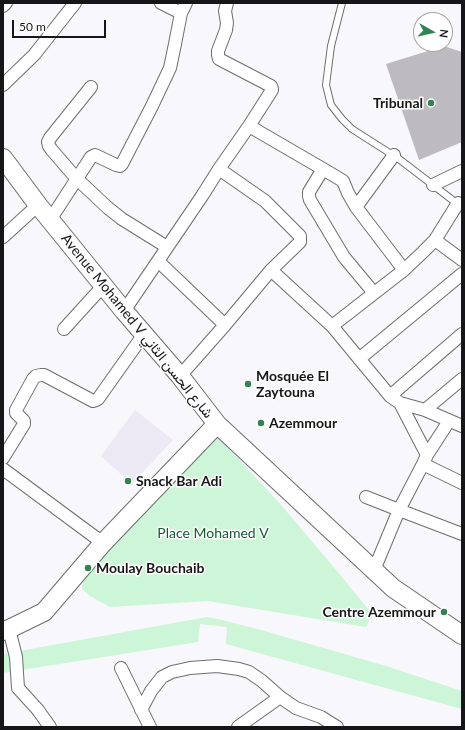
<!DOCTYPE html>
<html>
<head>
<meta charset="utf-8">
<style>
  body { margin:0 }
  #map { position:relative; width:465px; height:730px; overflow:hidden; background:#f8f7fb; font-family:Lato,sans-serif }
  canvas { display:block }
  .frame { position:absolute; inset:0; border:4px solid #161517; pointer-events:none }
  .north { position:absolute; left:413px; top:12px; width:40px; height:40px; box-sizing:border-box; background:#fff; border:1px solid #a2a1a2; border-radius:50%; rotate:98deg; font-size:11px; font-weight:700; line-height:16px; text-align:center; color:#161517 }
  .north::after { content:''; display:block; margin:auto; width:14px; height:18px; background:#348151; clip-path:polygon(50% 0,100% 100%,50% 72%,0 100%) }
  .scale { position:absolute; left:12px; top:20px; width:94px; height:18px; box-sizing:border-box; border:2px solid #161517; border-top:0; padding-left:5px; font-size:12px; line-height:14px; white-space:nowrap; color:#161517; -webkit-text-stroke:3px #fff; paint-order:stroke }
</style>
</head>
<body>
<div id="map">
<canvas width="465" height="730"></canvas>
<div class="frame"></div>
<div class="north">N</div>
<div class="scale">50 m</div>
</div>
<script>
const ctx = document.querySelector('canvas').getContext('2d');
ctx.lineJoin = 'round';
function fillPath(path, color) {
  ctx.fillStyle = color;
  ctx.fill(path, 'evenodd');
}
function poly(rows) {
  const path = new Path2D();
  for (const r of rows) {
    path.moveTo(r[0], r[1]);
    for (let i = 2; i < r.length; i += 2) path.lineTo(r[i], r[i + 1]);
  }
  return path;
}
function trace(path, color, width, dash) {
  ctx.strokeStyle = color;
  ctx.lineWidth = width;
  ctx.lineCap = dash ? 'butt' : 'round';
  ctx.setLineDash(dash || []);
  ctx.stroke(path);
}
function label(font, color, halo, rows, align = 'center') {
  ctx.font = font + ' Lato,Vazirmatn,sans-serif';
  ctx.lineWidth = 3;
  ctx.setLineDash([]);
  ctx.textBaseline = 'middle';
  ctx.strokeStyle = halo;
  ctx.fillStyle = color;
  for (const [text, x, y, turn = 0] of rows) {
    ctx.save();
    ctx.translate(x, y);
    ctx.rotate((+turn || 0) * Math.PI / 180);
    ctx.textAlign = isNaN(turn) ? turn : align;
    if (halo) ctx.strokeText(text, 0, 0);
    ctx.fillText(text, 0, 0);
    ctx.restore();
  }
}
fillPath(poly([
  [135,410,173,440,132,484,101,456]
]), '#ede9f4');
fillPath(poly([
  [210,435,221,440,282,506,337,571,372,614,366,627,208,601,110,607,90,596,82,589,83,581,198,442],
  [207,617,218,619,261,630,386,666,462,691,462,709,226,644,227,627,200,624,198,642,3,673,3,654]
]), '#cdf5d7');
fillPath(poly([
  [444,46,462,52,462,142,419,160,386,64]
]), '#bdbbbf');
const lane = poly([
  [342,3,331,46,326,85,331,105,342,119,352,129,399,159,459,205]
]);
const street = poly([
  [161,3,181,13],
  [3,6,6,3],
  [3,85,34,55,75,3],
  [91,87,50,138,48,142,49,146,51,149,76,178,108,208,122,219,167,247],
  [249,126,323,169,309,192,309,196,310,200,344,257,374,293],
  [394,155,356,207,404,270],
  [323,169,343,181,348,193,356,207],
  [433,185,462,171],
  [50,220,91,157,95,155,116,165,120,166,122,164,152,106,170,68,175,44,181,13,186,3],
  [3,237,38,205],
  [435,240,462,260],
  [158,261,225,325],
  [271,270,332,326],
  [124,311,202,196,219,169,249,126,272,90,272,89,271,86,219,59,218,55,218,51,226,30,227,23,225,11,227,3],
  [64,329,104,285],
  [359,359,462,274],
  [180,376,225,325,271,270,300,242,300,236,265,201,219,169],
  [390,396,462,334],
  [400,403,425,410,462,379],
  [425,410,462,426],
  [427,455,449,421],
  [3,458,24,424,24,421,16,413,16,410,33,379,36,376,41,375,44,375,93,401,96,400,98,399,144,334],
  [423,464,462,483],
  [3,469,103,543],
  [366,497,399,510,462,534],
  [374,570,399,510,423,464,427,455,400,403,390,396,332,326,404,270,423,252,435,240,458,203],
  [9,629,16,657,18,688,38,710,50,727],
  [121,668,150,727],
  [141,710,151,691,162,677,172,672,190,668,217,666,239,669,249,672,262,681,280,697,296,708,321,717,337,727],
  [238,727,280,697]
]);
const secondary = poly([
  [3,158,38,205,124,311,180,376,217,424,393,588,462,635],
  [3,631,9,629,44,612,103,543,217,424]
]);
trace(lane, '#6e6c70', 8);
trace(street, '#6e6c70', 14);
trace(secondary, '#6e6c70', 20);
trace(lane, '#fff', 6);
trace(street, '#fff', 12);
trace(secondary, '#fff', 18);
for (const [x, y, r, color] of [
  [431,103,4,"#348151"],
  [248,384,4,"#348151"],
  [261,423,4,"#348151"],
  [128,481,4,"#348151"],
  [88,568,4,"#348151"],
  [444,612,4,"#348151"]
]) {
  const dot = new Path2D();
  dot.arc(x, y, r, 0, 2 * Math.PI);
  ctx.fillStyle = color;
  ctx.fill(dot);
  trace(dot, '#fff', 1.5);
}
label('bold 14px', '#161517', '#fff', [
  ["Tribunal",423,103,"right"],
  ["Mosquée El",256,376],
  ["Zaytouna",256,392],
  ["Azemmour",269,423],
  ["Snack Bar Adi",136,481],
  ["Moulay Bouchaib",96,568],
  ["Centre Azemmour",436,612,"right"]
], 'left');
label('14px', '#161517', '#fff', [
  ["Avenue Mohamed V شارع الحسن الثاني",137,326,51]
]);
label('14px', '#145730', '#fff', [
  ["Place Mohamed V",213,533]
]);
</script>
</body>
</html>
